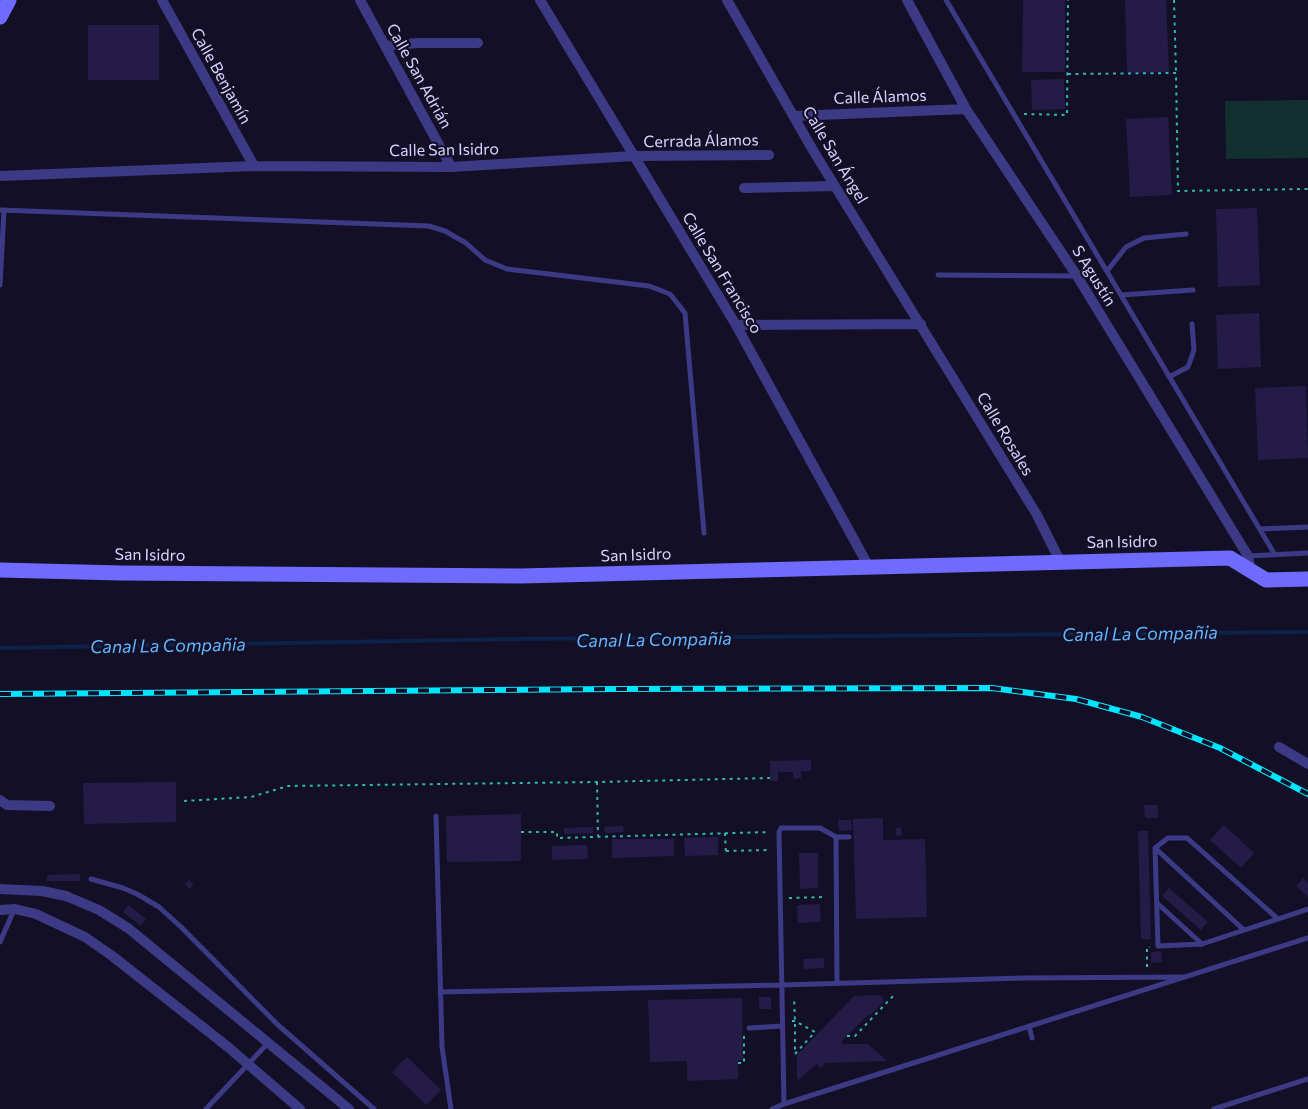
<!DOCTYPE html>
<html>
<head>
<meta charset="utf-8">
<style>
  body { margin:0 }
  canvas { display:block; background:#130f26 }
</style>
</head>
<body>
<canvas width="1308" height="1109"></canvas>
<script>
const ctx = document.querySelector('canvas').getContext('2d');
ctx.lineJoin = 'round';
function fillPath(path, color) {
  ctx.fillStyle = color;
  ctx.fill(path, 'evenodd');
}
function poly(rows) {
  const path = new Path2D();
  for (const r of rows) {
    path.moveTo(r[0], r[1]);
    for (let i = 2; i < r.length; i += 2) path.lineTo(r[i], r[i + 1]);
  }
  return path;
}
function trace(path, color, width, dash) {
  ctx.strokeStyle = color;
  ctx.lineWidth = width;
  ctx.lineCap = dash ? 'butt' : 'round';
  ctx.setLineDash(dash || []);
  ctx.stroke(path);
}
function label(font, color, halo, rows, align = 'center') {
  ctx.font = font + ' Commissioner,sans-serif';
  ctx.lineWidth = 4.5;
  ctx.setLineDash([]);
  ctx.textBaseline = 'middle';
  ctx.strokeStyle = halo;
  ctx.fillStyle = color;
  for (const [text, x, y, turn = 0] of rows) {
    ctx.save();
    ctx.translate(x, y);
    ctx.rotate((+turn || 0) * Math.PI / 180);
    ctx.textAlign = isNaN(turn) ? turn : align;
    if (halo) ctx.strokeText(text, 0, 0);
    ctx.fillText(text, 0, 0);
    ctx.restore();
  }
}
fillPath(poly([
  [1308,100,1308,158,1226,159,1225,101]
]), '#12302f');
trace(poly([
  [0,648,515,639,1308,632]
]), '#0c2248', 4);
fillPath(poly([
  [1023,0,1065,0,1065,72,1022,72],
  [1125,0,1166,0,1169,72,1127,73],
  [88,25,159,25,159,80,88,80],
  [1064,79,1065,109,1032,110,1031,80],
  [1168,117,1172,195,1130,197,1126,119],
  [1257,208,1260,285,1218,287,1216,209],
  [1259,313,1261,367,1218,369,1216,315],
  [1306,386,1308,458,1258,460,1255,388],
  [811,760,811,771,801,771,801,778,793,779,793,772,778,772,778,781,770,781,770,761],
  [176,782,176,822,84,824,83,783],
  [1144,805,1158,805,1158,818,1145,818],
  [521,814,521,861,447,862,446,816],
  [883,818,883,840,925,839,927,917,856,919,853,819],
  [838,820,851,820,852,830,839,831],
  [1224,825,1254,853,1241,868,1210,840],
  [623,826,624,832,605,833,604,827],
  [593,827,593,833,564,834,564,828],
  [901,827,902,835,896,836,896,828],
  [1138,831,1148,831,1151,939,1141,939],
  [718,837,718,855,685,856,684,838],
  [612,839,674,839,674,856,612,858],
  [587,845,588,859,552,860,552,846],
  [799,853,818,853,818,888,800,889],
  [80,874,80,881,47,881,47,875],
  [1303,878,1308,883,1308,897,1296,886],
  [189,880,194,885,189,889,185,884],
  [1169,888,1208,922,1201,930,1162,896],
  [820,904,821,922,798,923,797,905],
  [128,905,146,919,141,926,123,912],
  [1161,951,1162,962,1151,963,1151,952],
  [824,958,824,968,804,969,803,959],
  [880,995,883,999,883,1003,869,1016,868,1015,842,1041,842,1044,868,1044,887,1061,825,1063,821,1068,816,1064,799,1080,797,1078,797,1055,854,996],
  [759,997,771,997,771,1009,759,1009],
  [742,998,743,1060,738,1060,738,1079,687,1081,687,1061,650,1062,648,1000],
  [407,1057,441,1090,426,1105,392,1072]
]), '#241b47');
trace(poly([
  [1174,0,1176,73],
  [1068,74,1176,73,1178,191,1308,189],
  [1024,114,1067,115,1068,0],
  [597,782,598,836],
  [184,801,251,797,288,786,597,782,770,778],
  [521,832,557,832,557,838,770,832],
  [725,833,726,855],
  [726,851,769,850],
  [789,898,826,897],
  [1147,967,1147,947,1150,947],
  [792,1021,795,1021,815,1032,795,1054,795,1021,794,997],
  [847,1036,855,1036,896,993],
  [738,1063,744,1063,744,1034]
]), '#2fb8b0', 2, [3, 4.5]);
trace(poly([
  [946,0,1275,555],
  [0,210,429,226,445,231,466,243,485,260,507,269,649,286,670,294,685,313,704,533],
  [1107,271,1126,247,1144,238,1186,234],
  [938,275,1077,276],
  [0,285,4,210],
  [1121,295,1193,290],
  [1169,377,1188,367,1194,350,1192,324],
  [1260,529,1308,527],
  [1248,556,1308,553],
  [436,816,442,1047,451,1109],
  [836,837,849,837],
  [1155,848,1244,930],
  [91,879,123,888,137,894,159,907,180,926,278,1025,374,1109],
  [1157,903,1202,944],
  [1278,919,1187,838,1168,838,1155,848,1158,946,1202,944,1308,909],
  [0,942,14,910],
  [837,983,836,837,820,828,781,828,779,832,784,1104,1308,938],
  [440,992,781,985,1024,978,1183,977],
  [1029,1026,1032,1038],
  [749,1028,782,1026],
  [206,1109,268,1043],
  [772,1109,784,1104],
  [1214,1109,1308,1079]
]), '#3d3a85', 5);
trace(poly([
  [162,0,254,166],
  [360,0,451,167],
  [540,0,736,325,869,567],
  [727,0,814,152,1037,515,1060,561],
  [907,0,966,109,1077,276,1248,556,1251,571],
  [385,46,418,43,478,43],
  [794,116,966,109],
  [0,176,254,166,451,167,634,156,769,155],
  [744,188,835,186],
  [736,325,921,324],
  [1279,747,1308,764],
  [0,800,7,805,50,806],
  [0,889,42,891,66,896,99,910,128,928,349,1109],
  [0,910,15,909,36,914,85,937,111,955,228,1047,300,1109]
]), '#3d3a85', 10);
trace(poly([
  [0,17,9,0],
  [0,570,121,573,521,576,1230,558,1266,580,1308,579]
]), '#6f6bff', 15);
const rail = poly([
  [0,694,615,689,992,688,1076,699,1142,717,1220,748,1308,794]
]);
trace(rail, '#00e5ff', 6);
trace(rail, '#130f26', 4, [11]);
label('16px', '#d9d4ff', '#130f26', [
  ["Calle Benjamín",221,76,61],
  ["Calle San Adrián",419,76,61],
  ["Calle Álamos",880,97,-2],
  ["Cerrada Álamos",701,141,-1],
  ["Calle San Isidro",444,150,-1],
  ["Calle San Ángel",835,155,59],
  ["Calle San Francisco",722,273,59],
  ["S Agustín",1094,276,58],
  ["Calle Rosales",1005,434,59],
  ["San Isidro",1122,542,-1],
  ["San Isidro",150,555,1],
  ["San Isidro",636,555,-2]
]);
label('italic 18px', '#62b6ff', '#130f26', [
  ["Canal La Compañia",1140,634,-1],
  ["Canal La Compañia",654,640,-1],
  ["Canal La Compañia",168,646,-1]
]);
</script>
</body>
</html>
